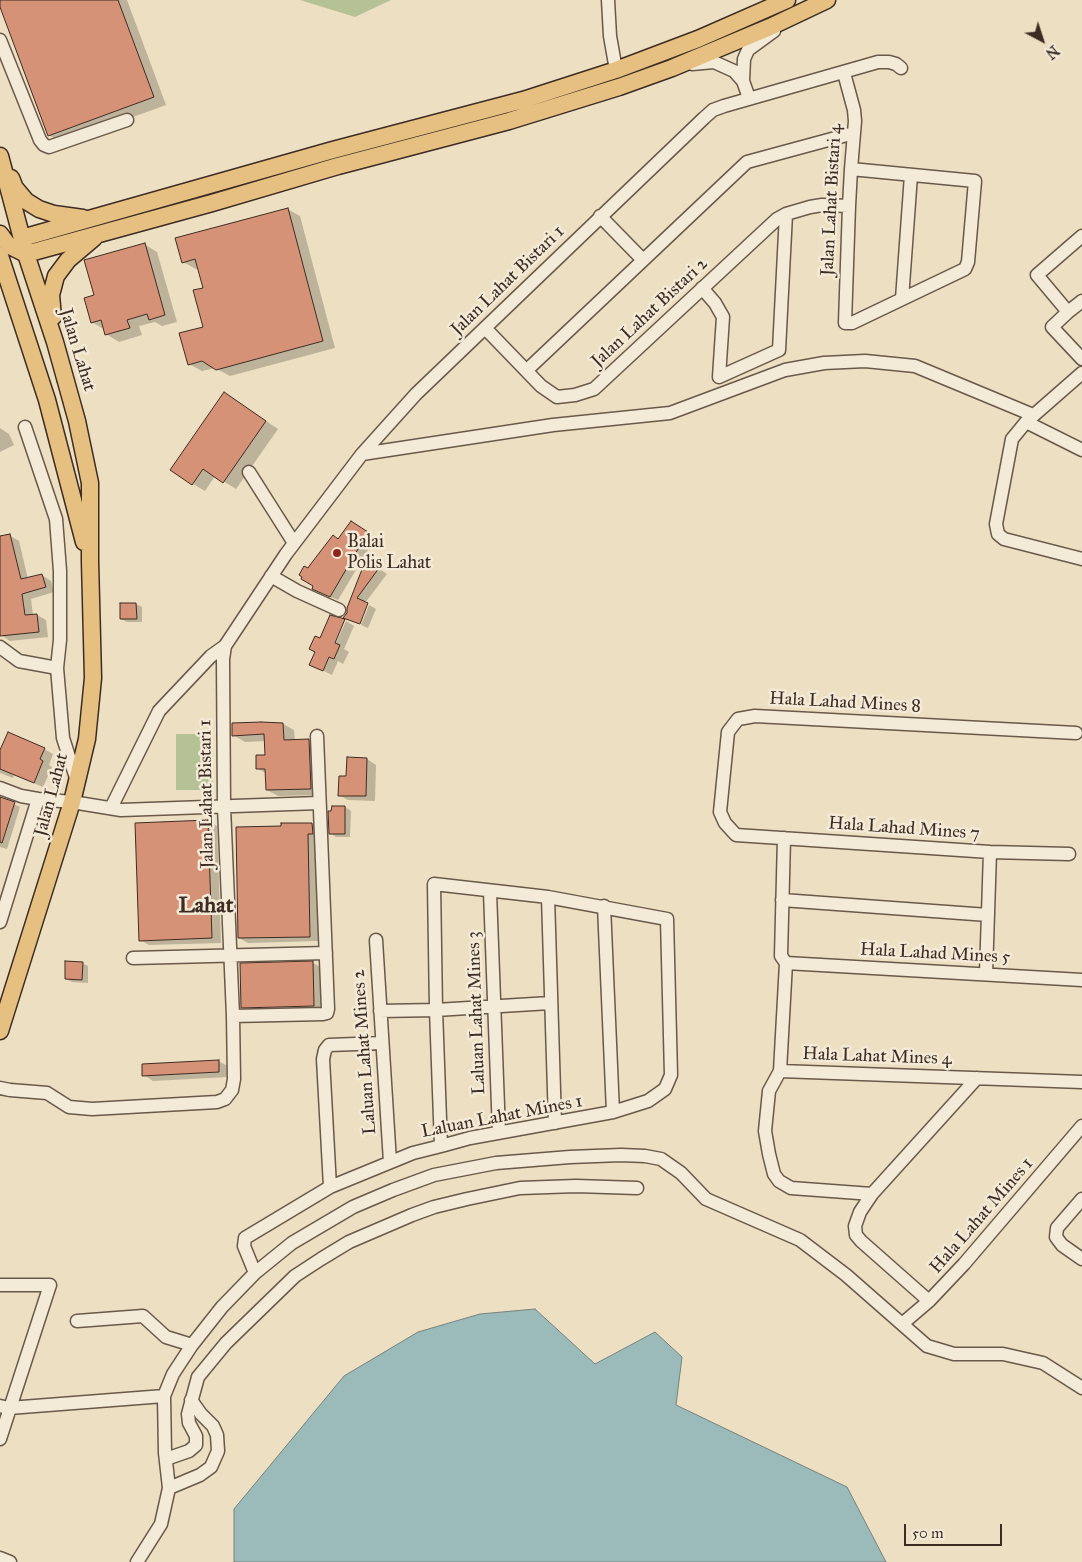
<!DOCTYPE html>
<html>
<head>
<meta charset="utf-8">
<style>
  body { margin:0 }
  #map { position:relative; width:1082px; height:1562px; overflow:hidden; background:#eddfc1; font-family:"IM FELL Great Primer",serif }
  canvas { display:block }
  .north { position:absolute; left:1017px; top:15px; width:50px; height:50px; -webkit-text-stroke:4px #f3ead7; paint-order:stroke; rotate:140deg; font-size:14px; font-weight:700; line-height:20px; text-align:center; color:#3d2c23 }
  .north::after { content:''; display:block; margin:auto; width:18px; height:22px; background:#3d2c23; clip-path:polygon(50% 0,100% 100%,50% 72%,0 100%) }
  .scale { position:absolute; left:904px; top:1524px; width:98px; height:22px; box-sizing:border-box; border:2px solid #3d2c23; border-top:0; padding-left:6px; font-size:15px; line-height:18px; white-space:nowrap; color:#3d2c23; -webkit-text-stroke:4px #f3ead7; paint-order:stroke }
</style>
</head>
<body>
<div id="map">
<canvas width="1082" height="1562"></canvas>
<div class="north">N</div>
<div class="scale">50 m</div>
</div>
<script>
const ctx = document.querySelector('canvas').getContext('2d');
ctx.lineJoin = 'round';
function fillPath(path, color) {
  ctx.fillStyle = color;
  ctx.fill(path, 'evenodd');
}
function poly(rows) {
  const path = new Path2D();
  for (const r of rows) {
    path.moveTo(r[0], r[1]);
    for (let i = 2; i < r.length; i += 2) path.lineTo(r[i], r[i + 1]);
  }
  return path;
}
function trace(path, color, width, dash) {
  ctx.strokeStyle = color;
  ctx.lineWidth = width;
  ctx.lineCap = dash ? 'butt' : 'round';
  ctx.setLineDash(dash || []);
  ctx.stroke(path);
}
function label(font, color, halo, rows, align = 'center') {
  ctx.font = font + ' "IM FELL Great Primer",serif';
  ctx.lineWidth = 5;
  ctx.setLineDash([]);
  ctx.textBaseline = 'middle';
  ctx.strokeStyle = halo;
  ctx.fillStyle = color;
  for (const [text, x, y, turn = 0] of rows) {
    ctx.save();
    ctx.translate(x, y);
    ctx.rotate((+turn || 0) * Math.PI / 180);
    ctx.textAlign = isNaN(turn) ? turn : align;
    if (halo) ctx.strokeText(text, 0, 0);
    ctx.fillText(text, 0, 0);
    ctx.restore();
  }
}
fillPath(poly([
  [300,0,391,0,355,17],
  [176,734,213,734,213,790,176,790]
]), '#b5c296');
const water = poly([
  [535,1309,595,1364,655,1332,682,1357,676,1405,847,1487,886,1562,234,1562,234,1509,344,1376,418,1332,480,1314,535,1309]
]);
fillPath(water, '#9bbbba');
trace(water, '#75827e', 1);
fillPath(poly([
  [0,0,127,0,166,105,62,143,49,135,0,4],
  [287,209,300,216,335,348,230,376,215,368,202,371,189,364,204,328,204,289,199,268,196,269,183,262],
  [144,244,157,252,177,322,162,326,155,322,139,326,142,335,119,342,106,334,105,330,92,322],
  [236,401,278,429,236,489,215,476,205,491,193,484],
  [0,428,9,434,14,445,0,452],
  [359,527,375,538,338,600,321,593,315,586,339,540],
  [9,535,19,541,28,579,42,575,51,581,54,592,31,599,33,615,37,615,46,620,48,637,10,641,1,635,0,538],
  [375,566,387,574,365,603,367,603,358,624,345,617],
  [136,604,142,607,142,622,127,622,121,619],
  [369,605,376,609,368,628,361,625],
  [331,617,345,621,343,621,331,648,333,649,346,621,354,626,344,649,349,652,343,664,338,661,332,675,310,664],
  [283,724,294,730,295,740,309,740,320,746,322,795,278,796,267,790,267,774,257,768,266,756,266,741,245,742,233,735,233,725],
  [0,749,44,749,53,754,49,765,52,767,43,787,14,775,13,778,0,773],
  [367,759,376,765,375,801,348,800,339,795,347,777],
  [0,797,20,807,7,849,0,847],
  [333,807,345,807,351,811,350,837,336,837,330,833],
  [208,821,217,826,221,943,149,945,140,940],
  [312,824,321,829,319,941,248,943,239,938,282,828],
  [82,963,88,966,88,983,72,982,66,979],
  [313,963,322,968,323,1011,251,1012,242,1007],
  [218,1061,228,1066,228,1077,153,1081,144,1075]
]), '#0003');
const building = poly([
  [0,0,118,0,154,97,48,136,0,7,0,0],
  [288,208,323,341,216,370,202,361,188,365,179,333,203,327,193,290,203,288,195,259,182,263,175,238,288,208],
  [145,243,165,315,149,320,147,314,127,320,130,328,105,335,101,320,91,323,84,298,94,295,84,260,145,243],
  [224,392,266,421,223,483,203,469,192,485,170,470,224,392],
  [351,521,368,532,330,597,312,589,313,586,301,579,302,577,299,575,304,566,308,568,310,565,333,535,338,539,351,521],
  [10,534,21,579,42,574,46,587,22,594,25,615,37,614,39,632,0,636,0,536,10,534],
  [366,559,379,568,357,598,368,603,360,624,343,618,347,613,347,608,366,559],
  [120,603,136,603,137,619,120,619,120,603],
  [330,615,345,619,335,643,340,645,334,659,329,657,323,671,309,665,315,652,309,649,315,636,320,638,330,615],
  [261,722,283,723,284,740,309,739,311,789,266,790,265,769,256,769,256,755,265,755,264,734,232,736,232,723,261,722],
  [8,732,45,748,40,759,43,761,34,783,0,769,0,750,8,732],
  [347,757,367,758,366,796,338,796,339,776,346,776,347,757],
  [0,797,15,802,2,843,0,842,0,797],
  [332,806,345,806,345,834,329,834,328,811,331,811,332,806],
  [208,820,212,938,139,941,135,823,208,820],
  [281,823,312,823,313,834,308,834,310,937,238,938,236,827,281,826,281,823],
  [65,961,83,962,82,980,65,979,65,961],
  [313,961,314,1006,241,1008,240,963,313,961],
  [219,1060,219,1072,142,1076,142,1064,219,1060]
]);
fillPath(building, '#d69277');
trace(building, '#3d2c23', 1);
const minor = poly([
  [608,0,610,36,616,70],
  [0,40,40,140,44,145,49,147,127,120],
  [692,64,714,62,734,71,743,81],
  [844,73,854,110,855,121,851,169,849,206,845,323,852,323,965,269,968,262,975,181,851,169],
  [749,98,743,81,744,59,748,50,774,31],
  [600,216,643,260],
  [1082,236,1037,275,1068,312,1052,327,1082,359],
  [702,288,715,303,723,317,719,377,779,350,786,214],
  [902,299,911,175],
  [1068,312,1082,301],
  [485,328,541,386,557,397,575,395,594,389,777,219,786,214,810,207,822,205,849,206],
  [527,370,747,162,854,133],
  [1082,373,1026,422,1012,439,996,524,998,534,1004,539,1082,559],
  [1026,422,1082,450],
  [25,427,56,519,60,571,60,640,57,668,63,738,77,781],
  [362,454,553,425,670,413,785,370,824,363,865,361,915,366,1033,415],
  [249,472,294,543],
  [271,576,297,591,339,610],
  [0,647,19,661,57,668],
  [0,788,21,796,38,799,72,802,121,810,319,803],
  [111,808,159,711,211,656,225,646,286,554,362,454,416,394,704,118,713,110,724,106,878,62,889,62,896,64,901,68],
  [784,838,781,956,786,963],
  [1069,854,990,852,736,835,725,823,720,812,728,732,738,719,755,716,1076,733],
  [490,892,499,1133],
  [548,897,555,1123],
  [782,900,988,915],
  [604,906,613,1112],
  [0,922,38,799],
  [376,940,390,1162],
  [133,958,326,953],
  [786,963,780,1071,1082,1082],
  [786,963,1082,980],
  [986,974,990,852],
  [380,1011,436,1010,550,1003],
  [233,1016,323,1014,327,1013,328,1009,317,736],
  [780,1071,769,1091,765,1131,769,1154,774,1174,779,1181,791,1188,872,1194],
  [0,1088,10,1090,47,1093,69,1107,92,1109,217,1102,225,1099,232,1090,234,1079,233,1016,224,807,223,659,225,646],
  [330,1187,323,1059,325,1050,329,1045,382,1043],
  [1082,1199,1057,1228,1056,1237,1062,1245,1082,1259],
  [255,1273,244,1246,245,1238,330,1187,413,1153,441,1146,470,1138,613,1112,648,1101,665,1089,671,1075,667,919,548,897,434,884,436,1010,441,1146],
  [0,1285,50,1285,0,1439],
  [929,1301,861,1241,856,1235,855,1226,860,1212,872,1194,977,1078],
  [77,1321,143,1316,166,1337,192,1345],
  [902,1324,929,1301,964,1264,1082,1126],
  [0,1406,9,1408,164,1396],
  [166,1459,189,1451,196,1445,196,1436,189,1423,188,1414,198,1377,226,1343,295,1276,321,1259,349,1242,412,1215,434,1207,467,1199,520,1188,576,1186,637,1188],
  [169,1488,200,1475,211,1467,218,1451,217,1435,213,1426,201,1414,191,1400],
  [0,1558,10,1562],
  [137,1562,161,1524,169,1488,165,1453,164,1396,173,1374,192,1345,222,1307,255,1273,292,1243,353,1207,393,1190,434,1175,496,1163,570,1157,621,1155,645,1156,661,1159,681,1173,706,1199,800,1240,846,1275,927,1346,954,1354,1003,1354,1043,1363,1082,1388]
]);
const major = poly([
  [0,156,26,254,55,342,77,421,90,483,90,561,93,678,87,739,72,802,0,1031],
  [11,178,15,188,26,201,39,209,54,214,83,218],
  [0,234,8,245,26,254,212,203,338,166,509,121,619,87,672,68,770,27,827,0],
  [22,238,333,150,523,100,616,70,698,39,787,0],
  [0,256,47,400,84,542],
  [53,317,51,295,56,276,68,260,94,238]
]);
trace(minor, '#69594a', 15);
trace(major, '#3d2c23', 19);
trace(minor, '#f3ead7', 12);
trace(major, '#e6c080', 16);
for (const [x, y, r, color] of [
  [337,553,5,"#8f2418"]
]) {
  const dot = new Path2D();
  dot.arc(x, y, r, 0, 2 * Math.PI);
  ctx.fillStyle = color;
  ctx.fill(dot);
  trace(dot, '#f3ead7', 2);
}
label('18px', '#3d2c23', '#f3ead7', [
  ["Jalan Lahat Bistari 4",832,200,-87],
  ["Jalan Lahat Bistari 1",508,281,-44],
  ["Jalan Lahat Bistari 2",650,313,-43],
  ["Jalan Lahat",77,350,73],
  ["Hala Lahad Mines 8",845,703,3],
  ["Jalan Lahat Bistari 1",207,794,-91],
  ["Jalan Lahat",52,795,-75],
  ["Hala Lahad Mines 7",904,829,4],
  ["Hala Lahad Mines 5",935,954,3],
  ["Laluan Lahat Mines 3",477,1013,-92],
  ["Laluan Lahat Mines 2",365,1052,-94],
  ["Hala Lahat Mines 4",877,1057,2],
  ["Laluan Lahat Mines 1",502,1117,-11],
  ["Hala Lahat Mines 1",982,1216,-49]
]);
label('18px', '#3d2c23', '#f3ead7', [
  ["Balai",347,543],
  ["Polis Lahat",347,564]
], 'left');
label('bold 22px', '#3d2c23', '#f3ead7', [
  ["Lahat",206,907]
]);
</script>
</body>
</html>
